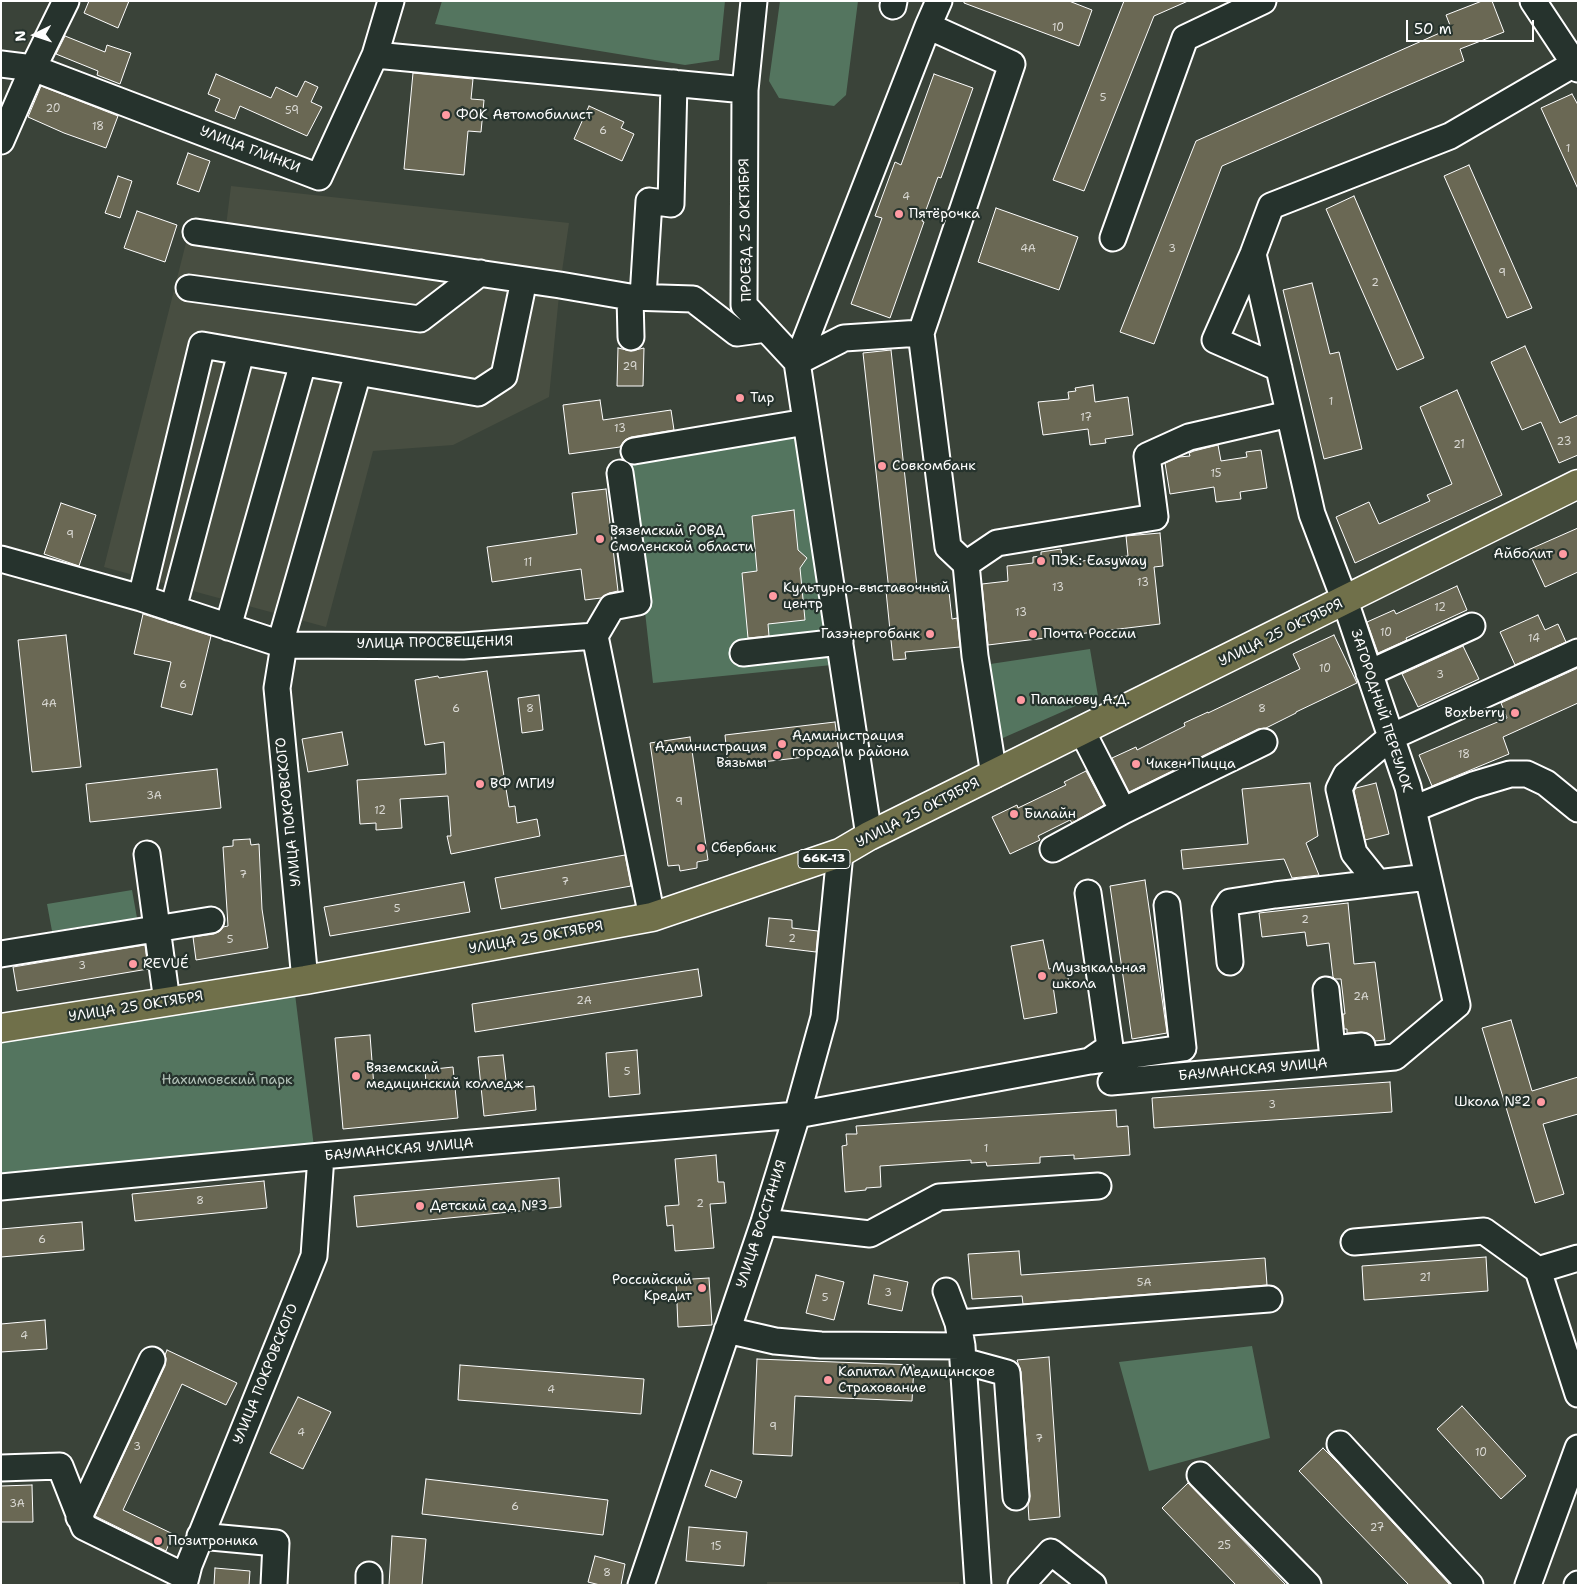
<!DOCTYPE html>
<html>
<head>
<meta charset="utf-8">
<style>
  body { margin:0 }
  #map { position:relative; width:1579px; height:1586px; overflow:hidden; background:#3a4339; font-family:"Shantell Sans",sans-serif }
  canvas { display:block }
  .frame { position:absolute; inset:0; border:2px solid #fff; pointer-events:none }
  .north { position:absolute; left:10px; top:10px; width:50px; height:50px; -webkit-text-stroke:4px #26332d; paint-order:stroke; rotate:266deg; font-size:14px; font-weight:700; line-height:20px; text-align:center; color:#fff }
  .north::after { content:''; display:block; margin:auto; width:18px; height:22px; background:#fff; clip-path:polygon(50% 0,100% 100%,50% 72%,0 100%) }
  .scale { position:absolute; left:1406px; top:20px; width:128px; height:22px; box-sizing:border-box; border:2px solid #fff; border-top:0; padding-left:6px; font-size:15px; line-height:18px; white-space:nowrap; color:#fff; -webkit-text-stroke:4px #26332d; paint-order:stroke }
</style>
</head>
<body>
<div id="map">
<canvas width="1579" height="1586"></canvas>
<div class="frame"></div>
<div class="north">N</div>
<div class="scale">50 m</div>
</div>
<script>
const ctx = document.querySelector('canvas').getContext('2d');
ctx.lineJoin = 'round';
function fillPath(path, color) {
  ctx.fillStyle = color;
  ctx.fill(path, 'evenodd');
}
function poly(rows) {
  const path = new Path2D();
  for (const r of rows) {
    path.moveTo(r[0], r[1]);
    for (let i = 2; i < r.length; i += 2) path.lineTo(r[i], r[i + 1]);
  }
  return path;
}
function trace(path, color, width, dash) {
  ctx.strokeStyle = color;
  ctx.lineWidth = width;
  ctx.lineCap = dash ? 'butt' : 'round';
  ctx.setLineDash(dash || []);
  ctx.stroke(path);
}
function label(font, color, halo, rows, align = 'center') {
  ctx.font = font + ' "Shantell Sans",sans-serif';
  ctx.lineWidth = 4.5;
  ctx.setLineDash([]);
  ctx.textBaseline = 'middle';
  ctx.strokeStyle = halo;
  ctx.fillStyle = color;
  for (const [text, x, y, turn = 0] of rows) {
    ctx.save();
    ctx.translate(x, y);
    ctx.rotate((+turn || 0) * Math.PI / 180);
    ctx.textAlign = isNaN(turn) ? turn : align;
    if (halo) ctx.strokeText(text, 0, 0);
    ctx.fillText(text, 0, 0);
    ctx.restore();
  }
}
fillPath(poly([
  [231,186,569,223,560,285,549,397,453,445,373,451,326,627,104,567,189,231,225,234],
  [767,1582,959,1582,959,1585,767,1585]
]), '#484e41');
fillPath(poly([
  [442,1,725,1,719,60,685,65,435,24],
  [780,1,858,1,846,95,834,106,779,98,769,81],
  [799,432,832,665,653,683,628,461],
  [1090,649,1098,696,987,745,977,666],
  [132,890,137,918,52,931,47,904],
  [295,994,314,1147,1,1178,1,1040],
  [1252,1346,1270,1438,1149,1471,1119,1362]
]), '#54755f');
const building = poly([
  [89,1,129,1,118,28,84,13,89,1],
  [964,1,1069,1,1092,10,1079,46,964,3,964,1],
  [1124,1,1188,1,1154,16,1084,191,1053,180,1124,1],
  [1482,1,1492,1,1504,32,1460,49,1464,61,1222,166,1154,344,1120,332,1196,141,1451,28,1446,15,1482,1],
  [65,36,105,52,107,45,131,53,120,84,97,75,98,71,56,54,65,36],
  [413,73,473,79,471,99,484,100,481,132,468,131,464,175,404,169,413,73],
  [216,74,271,98,276,87,297,97,305,81,318,87,311,102,322,107,307,136,240,106,235,119,215,111,220,99,208,94,216,74],
  [934,74,973,88,941,178,938,177,922,221,924,222,890,318,851,304,882,218,875,216,895,162,901,165,934,74],
  [41,86,118,116,106,148,64,133,28,117,41,86],
  [1572,94,1578,105,1578,189,1541,108,1572,94],
  [589,106,624,122,621,128,634,134,622,161,574,139,589,106],
  [188,153,210,161,199,192,177,184,188,153],
  [1469,165,1532,308,1507,318,1444,176,1469,165],
  [118,176,132,181,120,218,105,213,118,176],
  [1354,196,1424,358,1397,370,1326,209,1354,196],
  [996,208,1078,237,1059,290,978,262,996,208],
  [137,211,177,225,165,262,124,248,137,211],
  [1312,283,1330,354,1339,352,1362,449,1324,459,1283,290,1312,283],
  [1525,346,1560,423,1578,415,1578,455,1559,463,1541,422,1522,430,1491,362,1525,346],
  [618,348,631,351,644,348,643,386,617,386,618,348],
  [891,350,917,586,948,583,952,619,957,618,960,647,905,652,906,659,893,660,886,591,889,591,863,353,891,350],
  [1093,385,1095,402,1128,397,1133,435,1105,439,1106,443,1090,445,1088,429,1043,435,1038,402,1069,399,1068,392,1076,391,1075,388,1093,385],
  [1457,390,1502,495,1355,563,1336,517,1369,502,1379,524,1430,501,1427,495,1452,484,1420,407,1457,390],
  [600,400,603,420,671,410,674,430,631,437,625,440,620,447,569,454,563,405,600,400],
  [1218,445,1221,461,1247,457,1246,452,1261,450,1267,488,1240,492,1241,499,1216,502,1214,487,1170,494,1165,463,1179,457,1190,456,1189,453,1194,451,1218,445],
  [606,489,618,591,609,593,601,598,585,600,581,569,492,582,487,547,577,534,572,493,606,489],
  [61,503,96,515,79,566,44,554,61,503],
  [794,510,798,550,807,558,800,568,805,620,768,624,769,636,748,638,742,573,757,571,752,516,794,510],
  [1578,528,1578,572,1545,587,1528,550,1578,528],
  [1160,533,1163,566,1154,567,1160,624,988,645,982,584,1008,581,1007,566,1033,563,1033,557,1041,556,1041,552,1061,549,1063,563,1128,556,1126,536,1160,533],
  [1457,586,1467,610,1406,638,1407,640,1378,653,1367,622,1394,610,1396,614,1457,586],
  [143,614,211,636,192,715,161,707,171,662,134,654,143,614],
  [1538,615,1545,630,1558,624,1566,642,1515,665,1500,632,1538,615],
  [66,635,81,767,32,772,18,640,66,635],
  [1334,635,1357,683,1296,712,1296,713,1266,728,1258,729,1129,792,1112,758,1136,747,1137,750,1185,726,1184,723,1208,712,1208,713,1300,669,1293,654,1334,635],
  [1463,646,1479,679,1418,707,1402,674,1463,646],
  [1578,668,1578,703,1503,737,1509,754,1432,786,1419,755,1507,718,1501,703,1578,668],
  [487,671,509,807,515,806,517,823,537,819,540,836,451,854,447,836,451,836,448,796,400,799,402,828,376,830,376,823,360,824,357,780,446,774,444,742,425,745,415,680,438,676,439,678,487,671],
  [539,695,543,730,522,733,518,698,539,695],
  [835,722,839,753,728,766,725,735,835,722],
  [342,732,348,765,308,772,302,739,342,732],
  [690,737,708,860,697,862,697,868,680,871,679,865,668,866,650,743,690,737],
  [217,769,221,808,90,822,86,784,217,769],
  [1086,771,1104,805,1072,823,1070,820,1038,836,1040,840,1010,854,992,817,1017,805,1018,808,1066,785,1064,782,1086,771],
  [1310,783,1318,836,1306,843,1319,875,1292,878,1284,859,1183,869,1181,850,1248,844,1242,789,1310,783],
  [1376,783,1389,834,1365,840,1354,791,1356,788,1376,783],
  [250,839,251,845,259,844,262,909,268,948,196,960,193,937,214,934,220,931,223,927,228,926,223,847,233,846,233,840,250,839],
  [625,855,631,886,501,909,495,878,625,855],
  [1145,880,1167,1033,1132,1039,1110,886,1145,880],
  [464,882,470,912,330,936,324,907,464,882],
  [1348,903,1354,964,1375,962,1385,1040,1375,1041,1373,1037,1367,1033,1361,1032,1347,1033,1347,1029,1344,1029,1343,1014,1345,1014,1341,979,1335,979,1333,977,1329,943,1307,946,1305,932,1262,937,1259,913,1348,903],
  [769,918,792,920,792,928,818,931,816,952,766,946,769,918],
  [1043,940,1049,969,1066,965,1069,983,1053,986,1057,1013,1024,1019,1011,946,1043,940],
  [145,945,148,969,17,991,13,967,145,945],
  [698,969,702,996,475,1032,472,1004,698,969],
  [1511,1020,1532,1091,1578,1077,1578,1114,1543,1124,1564,1194,1535,1203,1482,1028,1511,1020],
  [370,1035,374,1087,426,1083,425,1070,453,1067,458,1118,343,1129,335,1038,370,1035],
  [637,1050,640,1094,609,1097,606,1053,637,1050],
  [503,1055,507,1089,534,1086,536,1110,484,1116,478,1057,503,1055],
  [1390,1082,1392,1112,1154,1128,1152,1098,1390,1082],
  [1116,1110,1117,1127,1128,1126,1130,1155,1074,1159,1074,1155,1040,1157,1040,1163,987,1166,986,1162,971,1163,971,1160,880,1166,881,1187,866,1188,866,1190,845,1192,842,1146,847,1145,846,1134,857,1134,856,1126,1116,1110],
  [716,1155,718,1182,724,1182,726,1203,710,1204,714,1248,675,1251,673,1225,667,1226,665,1206,679,1205,675,1159,716,1155],
  [559,1178,561,1207,357,1227,354,1196,559,1178],
  [264,1181,267,1208,135,1221,132,1194,264,1181],
  [82,1222,84,1250,1,1257,1,1229,82,1222],
  [1019,1251,1021,1275,1265,1258,1267,1285,1023,1304,1022,1296,972,1299,968,1254,1019,1251],
  [1486,1257,1488,1291,1364,1300,1362,1266,1486,1257],
  [816,1275,844,1282,834,1320,806,1313,816,1275],
  [874,1275,908,1282,902,1311,868,1304,874,1275],
  [709,1278,712,1325,678,1327,676,1280,709,1278],
  [45,1320,47,1349,1,1352,1,1324,45,1320],
  [167,1350,237,1383,226,1405,182,1384,123,1510,173,1534,166,1551,95,1516,165,1366,166,1359,165,1355,167,1350],
  [1049,1357,1060,1517,1029,1520,1028,1504,1030,1496,1021,1372,1017,1360,1049,1357],
  [757,1359,914,1365,912,1401,795,1396,792,1456,753,1454,757,1359],
  [460,1365,644,1379,641,1414,458,1400,460,1365],
  [298,1397,331,1412,303,1469,270,1453,298,1397],
  [1462,1406,1526,1476,1501,1499,1437,1429,1462,1406],
  [1323,1448,1338,1463,1450,1585,1409,1585,1299,1471,1323,1448],
  [711,1470,742,1481,736,1498,705,1486,711,1470],
  [426,1479,608,1500,603,1535,422,1514,426,1479],
  [1188,1483,1190,1485,1286,1585,1236,1585,1162,1508,1188,1483],
  [32,1485,33,1522,1,1522,1,1486,32,1485],
  [689,1527,747,1532,744,1566,686,1561,689,1527],
  [392,1536,426,1539,422,1585,389,1585,392,1536],
  [595,1556,625,1564,621,1585,600,1585,588,1582,595,1556],
  [215,1568,250,1571,249,1585,214,1585,215,1568]
]);
fillPath(building, '#6a6854');
trace(building, '#fff', 1);
const minor = poly([
  [939,1,928,26,1012,64,921,333,948,547,966,564,975,656,994,775],
  [1533,1,1578,69],
  [893,6,894,1],
  [375,55,745,90,744,305,797,362,869,836],
  [1,64,33,68,319,177,375,55,391,1],
  [745,90,754,1],
  [1,141,33,68,66,1],
  [196,232,560,285,630,297],
  [1113,238,1185,38,1263,1],
  [189,288,420,319,480,273],
  [643,297,649,201,671,204,674,83],
  [631,337,630,297,693,299,737,333,766,329],
  [797,362,928,26],
  [797,362,844,338,921,333],
  [1279,368,1215,340,1253,254,1271,206,1450,136,1574,64],
  [634,451,806,422],
  [1,559,141,598,284,645,463,646,595,636],
  [966,564,997,543,1155,517,1147,456,1189,437,1289,414],
  [141,598,202,345,478,393,504,376,524,280],
  [173,609,241,353],
  [228,627,303,363],
  [595,636,652,917],
  [595,636,612,607,638,602,620,473],
  [280,644,358,373],
  [284,645,277,688,305,980],
  [743,653,840,642],
  [1369,673,1472,626],
  [1082,731,1123,811,1264,742],
  [1413,809,1473,785,1510,774,1527,774,1546,783,1578,809],
  [1053,849,1123,811],
  [147,854,167,1002],
  [1378,883,1354,853,1351,841,1339,789,1346,775,1391,737,1578,652],
  [1,954,211,920],
  [1230,962,1225,910,1230,902,1275,895,1428,877],
  [1326,990,1332,1049,1362,1046],
  [1092,1061,1183,1048,1167,905],
  [1111,1082,1395,1057,1457,1005,1408,787,1345,601,1312,514,1253,254],
  [1,1187,321,1156,797,1115,1090,1061,1110,1047,1088,893],
  [764,1222,870,1234,939,1197,1098,1186],
  [1354,1242,1484,1231,1538,1270],
  [1538,1270,1578,1394],
  [1538,1270,1578,1258],
  [946,1291,958,1323,962,1346,978,1585],
  [958,1323,1269,1299],
  [727,1330,775,1341,821,1345,962,1346],
  [963,1361,1007,1373,1016,1497],
  [1340,1444,1470,1585],
  [1,1468,60,1466,84,1527,186,1577],
  [1200,1475,1308,1585],
  [79,1517,152,1360],
  [200,1536,276,1543,274,1585],
  [184,1585,189,1565,314,1256,321,1156],
  [369,1585,369,1575],
  [641,1585,764,1222,797,1115,824,1017,840,853],
  [1021,1585,1051,1552,1093,1585],
  [1528,1585,1578,1448],
  [1577,1585,1578,1584]
]);
const major = poly([
  [1,1028,305,980,652,917,840,853,869,836,1578,484]
]);
trace(minor, '#fff', 29);
trace(major, '#fff', 31);
trace(minor, '#26332d', 25);
trace(major, '#70704a', 28);
for (const [x, y, r, color] of [
  [446,115,5,"#ff9aa2"],
  [899,214,5,"#ff9aa2"],
  [740,398,5,"#ff9aa2"],
  [882,466,5,"#ff9aa2"],
  [600,539,5,"#ff9aa2"],
  [1563,554,5,"#ff9aa2"],
  [1041,561,5,"#ff9aa2"],
  [773,596,5,"#ff9aa2"],
  [930,634,5,"#ff9aa2"],
  [1033,634,5,"#ff9aa2"],
  [1021,700,5,"#ff9aa2"],
  [1515,713,5,"#ff9aa2"],
  [782,744,5,"#ff9aa2"],
  [777,755,5,"#ff9aa2"],
  [1136,764,5,"#ff9aa2"],
  [480,784,5,"#ff9aa2"],
  [1014,814,5,"#ff9aa2"],
  [701,848,5,"#ff9aa2"],
  [133,964,5,"#ff9aa2"],
  [1042,976,5,"#ff9aa2"],
  [356,1076,5,"#ff9aa2"],
  [1541,1102,5,"#ff9aa2"],
  [420,1206,5,"#ff9aa2"],
  [702,1288,5,"#ff9aa2"],
  [828,1380,5,"#ff9aa2"],
  [158,1541,5,"#ff9aa2"]
]) {
  const dot = new Path2D();
  dot.arc(x, y, r, 0, 2 * Math.PI);
  ctx.fillStyle = color;
  ctx.fill(dot);
  trace(dot, '#26332d', 2);
}
label('11px', '#dad9d4', null, [
  ["10",1058,28],
  ["5",1103,98],
  ["20",53,109],
  ["59",292,111],
  ["18",98,127],
  ["6",603,131],
  ["1",1568,149],
  ["4",906,197],
  ["4А",1028,249],
  ["3",1172,249],
  ["9",1502,273],
  ["2",1375,283],
  ["29",630,367],
  ["1",1331,402],
  ["17",1086,418],
  ["13",620,429],
  ["23",1564,442],
  ["21",1459,445],
  ["15",1216,474],
  ["9",70,535],
  ["11",528,563],
  ["13",1143,583],
  ["13",1058,588],
  ["12",1440,608],
  ["13",1021,613],
  ["10",1386,633],
  ["14",1534,639],
  ["10",1325,669],
  ["3",1440,675],
  ["6",183,685],
  ["4А",49,704],
  ["6",456,709],
  ["8",530,709],
  ["8",1262,709],
  ["18",1464,755],
  ["3А",154,796],
  ["9",679,802],
  ["12",380,811],
  ["7",243,875],
  ["7",565,882],
  ["5",397,909],
  ["2",1305,920],
  ["2",792,939],
  ["5",230,940],
  ["3",82,966],
  ["2А",1361,997],
  ["2А",584,1001],
  ["5",627,1072],
  ["3",1272,1105],
  ["1",986,1149],
  ["8",200,1201],
  ["2",700,1204],
  ["6",42,1240],
  ["21",1425,1278],
  ["5А",1144,1283],
  ["3",888,1293],
  ["5",825,1298],
  ["4",24,1336],
  ["4",551,1390],
  ["9",773,1427],
  ["4",301,1433],
  ["7",1039,1439],
  ["3",137,1447],
  ["10",1481,1453],
  ["3А",17,1504],
  ["6",515,1507],
  ["27",1377,1528],
  ["25",1224,1546],
  ["15",716,1547],
  ["8",607,1573]
]);
for (const [x, y, w] of [
  [824,859,52]
]) {
  const box = new Path2D();
  box.roundRect(x - w / 2, y - 9.5, w, 19, 4);
  ctx.fillStyle = '#26332d';
  ctx.fill(box);
  trace(box, '#fff', 1);
}
label('bold 12px', '#fff', null, [
  ["66К-13",824,859]
]);
label('14px', '#fff', '#26332d', [
  ["ФОК Автомобилист",456,115],
  ["Пятёрочка",909,214],
  ["Тир",750,398],
  ["Совкомбанк",892,466],
  ["Вяземский РОВД",610,531],
  ["Смоленской области",610,547],
  ["Айболит",1553,554,"right"],
  ["ПЭК: Easyway",1051,561],
  ["Культурно-выставочный",783,588],
  ["центр",783,604],
  ["Газэнергобанк",920,634,"right"],
  ["Почта России",1043,634],
  ["Папанову А.Д.",1031,700],
  ["Boxberry",1505,713,"right"],
  ["Администрация",792,736],
  ["города и района",792,752],
  ["Администрация",767,747,"right"],
  ["Вязьмы",767,763,"right"],
  ["Чикен Пицца",1146,764],
  ["ВФ МГИУ",490,784],
  ["Билайн",1024,814],
  ["Сбербанк",711,848],
  ["REVUÉ",143,964],
  ["Музыкальная",1052,968],
  ["школа",1052,984],
  ["Вяземский",366,1068],
  ["медицинский колледж",366,1084],
  ["Школа №2",1531,1102,"right"],
  ["Детский сад №3",430,1206],
  ["Российский",692,1280,"right"],
  ["Кредит",692,1296,"right"],
  ["Капитал Медицинское",838,1372],
  ["Страхование",838,1388],
  ["Позитроника",168,1541]
], 'left');
label('14px', '#fff', '#26332d', [
  ["УЛИЦА ГЛИНКИ",250,150,21],
  ["ПРОЕЗД 25 ОКТЯБРЯ",746,230,-91],
  ["УЛИЦА 25 ОКТЯБРЯ",1281,633,-26],
  ["УЛИЦА ПРОСВЕЩЕНИЯ",435,643,-1],
  ["ЗАГОРОДНЫЙ ПЕРЕУЛОК",1381,711,72],
  ["УЛИЦА ПОКРОВСКОГО",289,812,-96],
  ["УЛИЦА 25 ОКТЯБРЯ",918,813,-27],
  ["УЛИЦА 25 ОКТЯБРЯ",536,938,-10],
  ["УЛИЦА 25 ОКТЯБРЯ",136,1007,-9],
  ["БАУМАНСКАЯ УЛИЦА",1253,1070,-5],
  ["БАУМАНСКАЯ УЛИЦА",399,1150,-5],
  ["УЛИЦА ВОССТАНИЯ",762,1224,-72],
  ["УЛИЦА ПОКРОВСКОГО",266,1374,-68]
]);
label('14px', '#b2c1b7', '#26332d', [
  ["Нахимовский парк",227,1080]
]);
</script>
</body>
</html>
